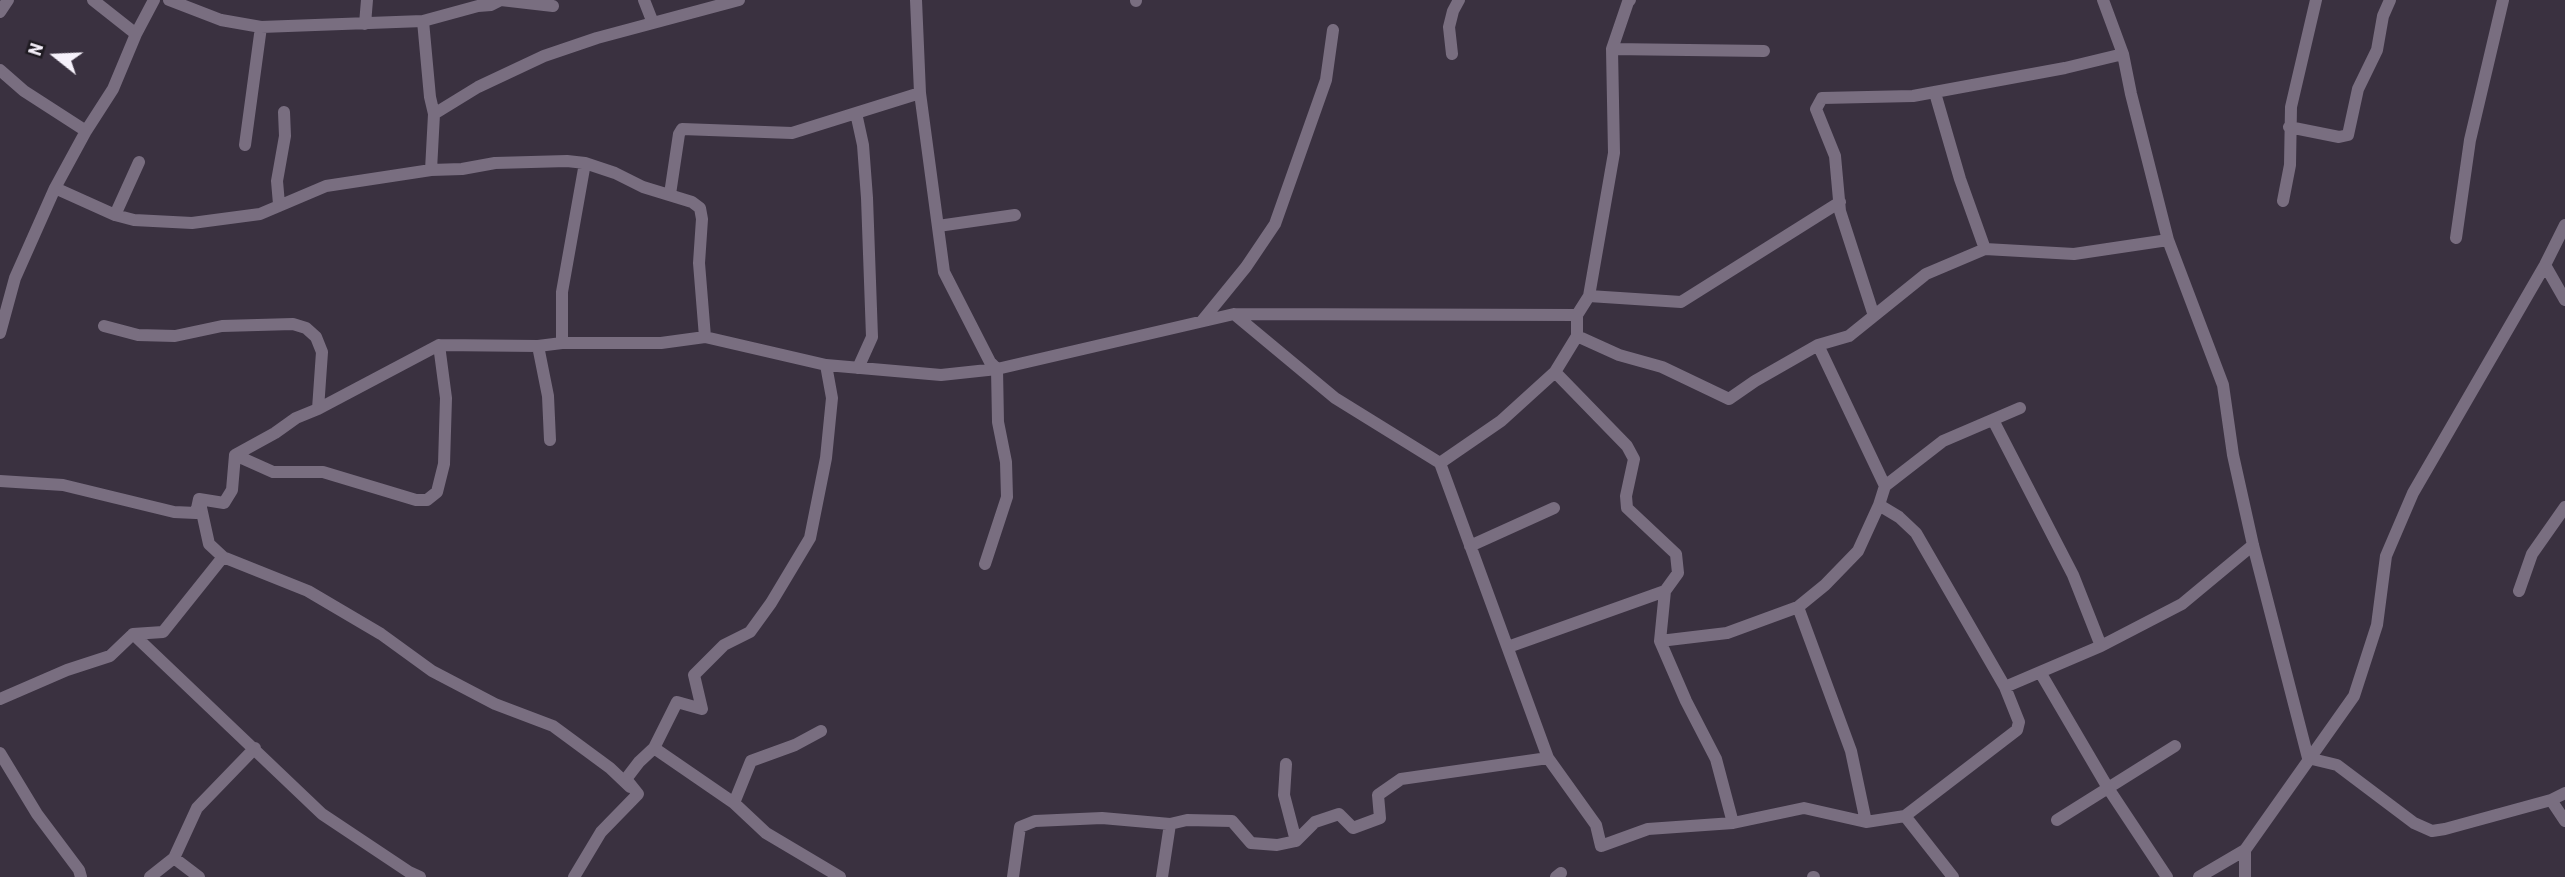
<!DOCTYPE html>
<html>
<head>
<meta charset="utf-8">
<style>
  body { margin:0 }
  #map { position:relative; width:2565px; height:877px; overflow:hidden; background:#3a3140; font-family:"Roboto Condensed",sans-serif }
  canvas { display:block }
  .north { position:absolute; left:21px; top:21px; width:70px; height:70px; -webkit-text-stroke:5px #1f1b22; paint-order:stroke; rotate:288deg; font-size:19px; font-weight:700; line-height:28px; text-align:center; color:#f6f1fb }
  .north::after { content:''; display:block; margin:auto; width:24px; height:32px; background:#f6f1fb; clip-path:polygon(50% 0,100% 100%,50% 72%,0 100%) }
</style>
</head>
<body>
<div id="map">
<canvas width="2565" height="877"></canvas>
<div class="north">N</div>
</div>
<script>
const ctx = document.querySelector('canvas').getContext('2d');
ctx.lineJoin = 'round';
function poly(rows) {
  const path = new Path2D();
  for (const r of rows) {
    path.moveTo(r[0], r[1]);
    for (let i = 2; i < r.length; i += 2) path.lineTo(r[i], r[i + 1]);
  }
  return path;
}
function trace(path, color, width, dash) {
  ctx.strokeStyle = color;
  ctx.lineWidth = width;
  ctx.lineCap = dash ? 'butt' : 'round';
  ctx.setLineDash(dash || []);
  ctx.stroke(path);
}
trace(poly([
  [93,0,136,34],
  [501,0,553,6],
  [644,0,653,23],
  [916,0,920,93,944,272,990,362,997,369,998,422,1006,462,1007,497,985,564],
  [1136,0,1136,1],
  [2103,0,2123,54,2131,94,2168,240,2223,385,2233,455,2253,545,2308,758,2337,765,2414,823,2432,831,2445,829,2551,800,2565,793],
  [0,12,8,0],
  [423,21,478,6,491,5,501,0],
  [365,24,367,0],
  [1612,49,1764,51],
  [1452,54,1449,27,1453,11,1459,0],
  [0,70,24,91,86,131],
  [1935,93,1960,179,1985,249],
  [856,113,863,145,867,198,872,337,858,368],
  [434,114,478,87,544,56,597,38,739,0],
  [2289,127,2339,137,2348,135,2358,89,2377,50,2383,16,2390,0],
  [245,145,261,27],
  [431,170,462,169,495,163,567,161,585,163,615,173,643,187,692,202,700,208,702,219,699,263,705,337],
  [55,188,115,215,134,220,192,223,260,214,326,186,431,170,434,114,430,97,423,21,261,27,221,20,169,0],
  [670,194,679,134,682,129,792,133,920,93],
  [2283,201,2290,165,2291,107,2316,0],
  [279,204,277,181,285,136,284,112],
  [115,215,139,162],
  [938,226,1015,215],
  [2456,238,2470,140,2503,0],
  [2545,265,2565,300],
  [1589,296,1681,302,1840,202],
  [1234,314,1335,398,1440,463,1548,758,1596,825,1601,846,1648,829,1733,823,1804,808,1866,822,1905,816,1953,877],
  [1874,316,1840,211,1835,156,1816,109,1822,98,1913,96,2065,68,2123,54],
  [1202,321,1246,267,1275,224,1326,80,1333,30],
  [104,326,138,335,175,336,222,326,293,324,306,328,316,337,322,352,318,409],
  [0,333,15,278,55,188,86,131,113,89,136,34,154,0],
  [1577,336,1619,355,1662,367,1729,399,1755,381,1818,345,1849,336,1926,274,1985,249,2074,254,2168,240],
  [562,343,562,292,585,163],
  [1818,345,1885,486],
  [538,346,548,396,550,440],
  [1555,372,1627,446,1634,459,1626,496,1627,508,1676,554,1678,573,1665,591,1660,641,1686,701,1716,759,1733,823],
  [1993,420,2073,575,2101,646],
  [235,455,273,472,323,472,416,500,427,500,437,492,444,464,446,398,439,345],
  [1440,463,1501,421,1555,372,1577,336,1577,315],
  [0,481,63,485,174,512,196,513,199,499,224,503,232,490,235,455,275,433,296,418,318,409,439,345,538,346,562,343,661,343,705,337,826,365,941,375,997,369,1234,314,1577,315,1589,296,1614,153,1612,49,1628,2,1630,0],
  [1879,505,1899,517,1916,533,2005,687,2019,722,2017,730,1905,816],
  [1470,546,1554,508],
  [223,557,308,591,381,634,432,671,495,704,553,726,610,768,630,787],
  [2519,591,2532,554,2565,507],
  [1798,607,1851,751,1866,822],
  [133,634,322,814,409,872,420,877],
  [1660,641,1727,633,1798,607,1825,585,1858,551,1879,505,1885,486,1943,441,2020,408],
  [1508,647,1665,591],
  [2040,672,2108,788,2167,877],
  [2005,687,2101,646,2182,604,2253,545],
  [0,699,67,670,110,656,133,634,163,632,223,557,209,544,200,503],
  [654,748,734,803,766,833,840,877],
  [0,753,37,814,79,870,81,877],
  [1286,764,1284,795,1296,841],
  [2551,800,2565,821],
  [734,803,751,761,795,745,821,731],
  [2057,820,2175,746],
  [2245,850,2245,877],
  [174,858,199,877],
  [150,877,174,858,197,808,255,748],
  [574,877,601,832,638,794,626,779,639,762,654,748,677,702,702,709,694,675,724,645,750,632,771,603,810,538,826,458,832,398,826,365],
  [1013,877,1020,827,1035,821,1102,818,1170,824,1187,820,1232,821,1251,843,1277,845,1296,841,1315,822,1339,814,1353,828,1380,818,1378,795,1401,779,1548,758],
  [1162,877,1170,824],
  [1556,877,1561,873],
  [1813,877,1814,877],
  [2199,877,2245,850,2354,696,2377,625,2386,556,2413,493,2545,265,2565,225]
]), '#796e80', 12);
</script>
</body>
</html>
